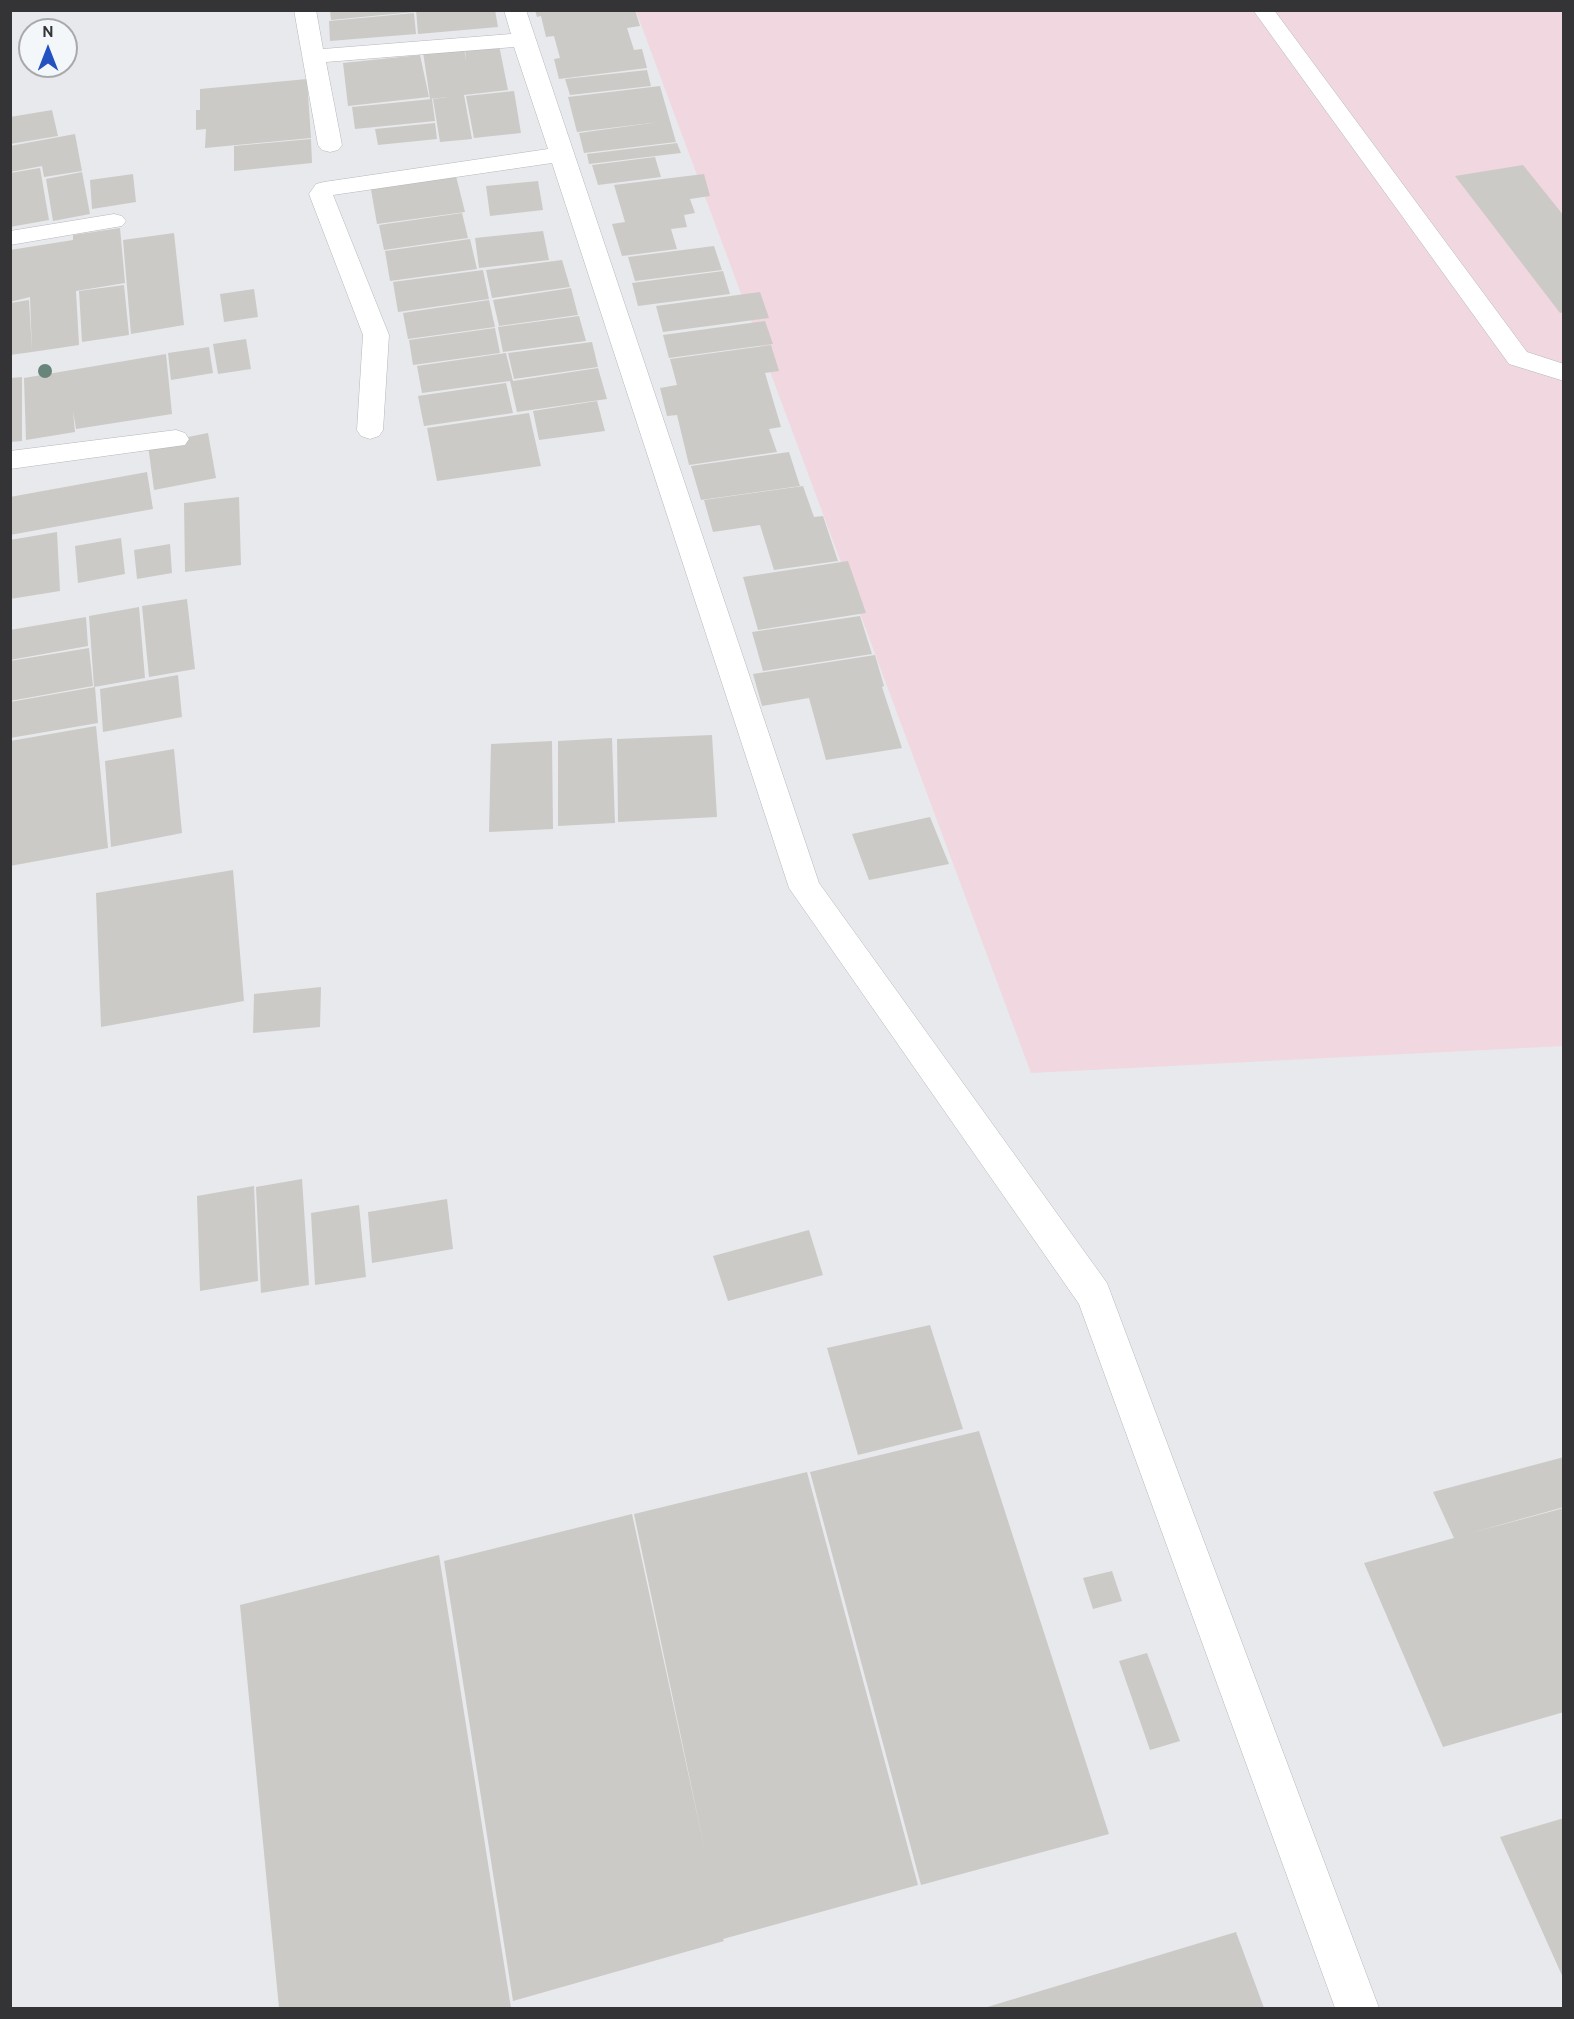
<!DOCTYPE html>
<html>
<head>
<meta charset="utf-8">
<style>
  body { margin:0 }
  #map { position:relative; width:1574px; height:2019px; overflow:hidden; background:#e7e9ec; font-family:Cabin,sans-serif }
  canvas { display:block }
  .frame { position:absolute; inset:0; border:12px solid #343436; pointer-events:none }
  .north { position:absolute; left:18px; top:18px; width:60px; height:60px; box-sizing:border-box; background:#f4f7f9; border:2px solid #a7a9ab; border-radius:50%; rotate:0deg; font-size:16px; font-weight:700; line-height:24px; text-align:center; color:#343436 }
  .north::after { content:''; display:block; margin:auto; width:21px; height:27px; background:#2352c0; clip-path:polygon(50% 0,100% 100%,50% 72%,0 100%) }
</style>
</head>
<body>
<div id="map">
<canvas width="1574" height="2019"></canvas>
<div class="frame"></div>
<div class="north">N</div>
</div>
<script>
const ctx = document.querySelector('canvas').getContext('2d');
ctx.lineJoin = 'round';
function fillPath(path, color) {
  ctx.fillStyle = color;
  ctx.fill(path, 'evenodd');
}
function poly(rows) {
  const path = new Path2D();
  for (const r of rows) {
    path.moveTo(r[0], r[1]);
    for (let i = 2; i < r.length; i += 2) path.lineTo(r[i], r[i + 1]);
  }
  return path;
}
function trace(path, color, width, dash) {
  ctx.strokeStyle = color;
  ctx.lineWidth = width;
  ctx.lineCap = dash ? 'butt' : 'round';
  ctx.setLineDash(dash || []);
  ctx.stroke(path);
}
fillPath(poly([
  [636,11,1563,11,1563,1046,1031,1073]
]), '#f1d7df');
fillPath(poly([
  [330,10,414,10,414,12,331,20],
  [416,10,495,10,498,27,418,34],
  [535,10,635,10,640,26,627,28,634,50,642,49,647,68,559,79,554,59,560,58,554,36,546,37,541,16,537,17],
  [414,13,416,34,330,41,329,21],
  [499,45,508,90,464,95,472,139,440,142,433,99,447,97,430,99,423,52,464,48,466,61,465,49],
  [420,55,429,97,348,106,343,63],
  [647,70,651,86,570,95,565,79],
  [307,79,311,138,205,148,206,129,196,130,196,110,200,110,200,89],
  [660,86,676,142,584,153,579,133,659,122,577,132,568,97],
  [514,91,521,133,474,138,466,96],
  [432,99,435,121,355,129,352,107],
  [52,110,58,136,10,144,10,117],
  [435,123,437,139,378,145,375,129],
  [75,134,82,171,44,177,42,166,10,172,10,146],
  [311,139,312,163,234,171,234,146],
  [677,143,681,153,589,164,587,154],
  [655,157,661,177,598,185,592,165],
  [1523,165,1564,216,1564,312,1560,313,1455,176],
  [40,168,49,220,10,227,10,173],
  [82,172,90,214,53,221,46,179],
  [455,172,465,212,377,224,370,184],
  [133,174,136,202,92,209,90,180],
  [704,174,710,196,690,199,695,213,684,215,687,227,671,229,677,249,622,256,612,224,625,222,614,185],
  [538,181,543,210,490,216,486,186],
  [462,213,468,238,384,250,379,225],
  [120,228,125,283,76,291,79,345,32,352,30,297,10,302,10,250,73,240,73,235],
  [543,231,549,260,479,268,475,238],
  [174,233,184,325,131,334,123,240],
  [470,239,477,269,390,281,385,251],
  [714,246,722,270,635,281,628,257],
  [562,260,570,287,492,298,486,270],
  [483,270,489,299,398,312,393,282],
  [723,271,730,294,638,306,632,283],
  [124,285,129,335,82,342,79,291],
  [571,288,578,315,499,326,493,300],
  [254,289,258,317,224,322,220,294],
  [760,292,769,318,663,332,656,306],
  [29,300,32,352,10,355,10,303],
  [489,300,495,327,408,339,403,313],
  [579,316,586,341,503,352,498,327],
  [765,321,773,344,669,358,663,335],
  [495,328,500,353,413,365,409,340],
  [246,339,251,369,218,374,213,344],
  [592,342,598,367,514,379,508,353],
  [771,345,779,371,765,373,781,427,769,429,777,452,689,465,677,415,667,416,660,388,677,385,670,359],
  [209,347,213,373,171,380,168,353],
  [506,353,513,381,598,368,607,399,517,412,510,381,422,393,417,366],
  [166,354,172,414,76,429,73,411,75,432,26,440,24,378],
  [22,377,22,441,10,442,10,378],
  [506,383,513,413,424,426,418,396],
  [597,401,605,431,539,440,533,411],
  [529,413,541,466,437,481,427,428],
  [208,433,216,478,154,490,148,445],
  [789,452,800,486,701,500,691,466],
  [147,472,153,509,10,535,10,497],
  [803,486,814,517,823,516,838,561,774,570,760,525,713,532,704,500],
  [239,497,241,565,185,572,184,503],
  [57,532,60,591,10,599,10,540],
  [121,538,125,574,78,583,75,546],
  [170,544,172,573,137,579,134,550],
  [848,561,866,613,758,630,743,577],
  [187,599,195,669,149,677,142,606],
  [139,607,145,678,94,687,89,616],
  [860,616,872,654,763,671,752,632],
  [86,617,88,646,10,660,10,630],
  [89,648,93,686,10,701,10,661],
  [875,655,884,686,882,687,902,748,826,760,809,698,762,706,753,674],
  [178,675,182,717,103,732,100,689],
  [95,687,98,723,10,738,10,702],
  [96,726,108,848,10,866,10,741],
  [712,735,717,817,618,822,617,739],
  [612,738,615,823,558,826,558,741],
  [552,741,553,829,489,832,491,744],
  [174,749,182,833,111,847,105,761],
  [930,817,949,864,869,880,852,834],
  [233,870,244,1001,101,1027,96,893],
  [321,987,320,1027,253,1033,254,994],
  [302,1179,309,1285,261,1293,256,1187],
  [254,1186,258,1281,200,1291,197,1196],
  [447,1199,453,1249,372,1263,368,1212],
  [359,1205,366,1277,315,1285,311,1213],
  [809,1230,823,1275,728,1301,713,1256],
  [930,1325,963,1429,858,1455,827,1348],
  [979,1431,1109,1834,921,1885,810,1472],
  [1564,1457,1564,1507,1467,1534,1564,1508,1564,1712,1443,1747,1364,1563,1454,1538,1433,1492],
  [807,1472,918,1885,723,1939,724,1941,513,2001,444,1561,632,1514,705,1851,634,1514],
  [439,1555,511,2008,279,2008,240,1605],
  [1112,1571,1122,1601,1093,1609,1083,1578],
  [1147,1653,1180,1741,1150,1750,1119,1661],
  [1564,1818,1564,1980,1500,1837],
  [1236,1932,1264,2008,984,2008]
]), '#cccac7');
const minor = poly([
  [294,10,316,10,323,49,511,34,504,10,526,10,819,883,1107,1283,1379,2008,1335,2008,1079,1304,789,888,552,163,333,195,389,335,383,430,379,436,370,439,361,436,357,430,363,335,309,194,316,184,324,182,548,149,514,47,326,62,342,145,338,150,330,152,322,150,318,145,294,10],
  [1253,10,1274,10,1527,352,1564,364,1564,381,1509,364,1253,10],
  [114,214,122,216,126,221,122,226,10,245,10,231,114,214],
  [176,430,185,433,189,439,185,445,10,469,10,451,176,430]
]);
trace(minor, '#b5b7ba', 1);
fillPath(minor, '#fff');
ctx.fillStyle = '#68857b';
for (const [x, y] of [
  [45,371]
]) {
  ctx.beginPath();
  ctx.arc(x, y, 7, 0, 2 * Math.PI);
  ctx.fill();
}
</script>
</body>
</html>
